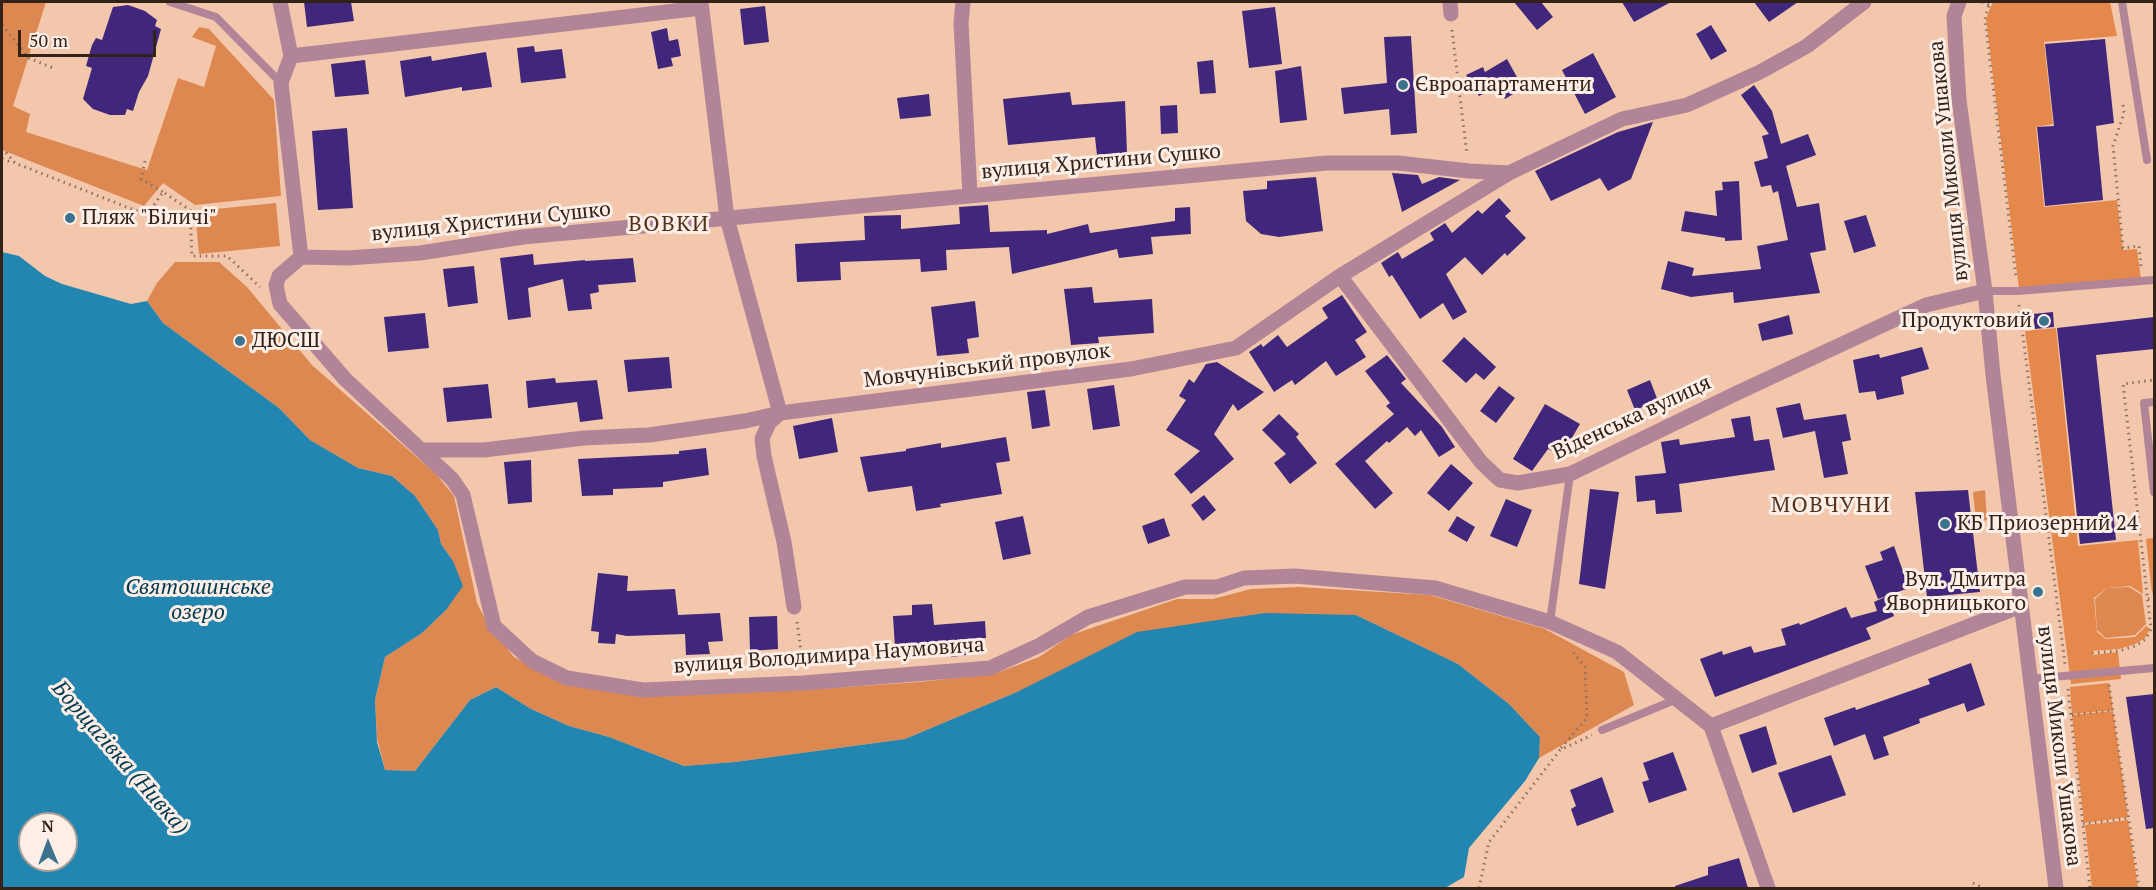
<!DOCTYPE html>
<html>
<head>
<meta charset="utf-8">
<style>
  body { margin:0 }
  #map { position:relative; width:2156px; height:890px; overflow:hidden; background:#f3c7ac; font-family:"PT Serif",serif }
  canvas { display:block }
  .frame { position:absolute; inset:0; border:3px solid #322218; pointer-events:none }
  .north { position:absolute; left:18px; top:812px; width:60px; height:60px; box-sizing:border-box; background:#fdefe7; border:2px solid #ac9d94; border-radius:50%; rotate:359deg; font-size:16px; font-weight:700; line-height:24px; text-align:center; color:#322218 }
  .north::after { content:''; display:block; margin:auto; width:21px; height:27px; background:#3b728d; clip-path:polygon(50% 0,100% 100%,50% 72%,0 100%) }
  .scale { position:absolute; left:18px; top:30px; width:138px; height:27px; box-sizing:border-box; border:3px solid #322218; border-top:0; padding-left:8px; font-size:18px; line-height:21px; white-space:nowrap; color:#322218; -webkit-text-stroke:4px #fdefe7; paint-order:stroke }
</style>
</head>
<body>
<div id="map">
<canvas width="2156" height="890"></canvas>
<div class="frame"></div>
<div class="north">N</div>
<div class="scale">50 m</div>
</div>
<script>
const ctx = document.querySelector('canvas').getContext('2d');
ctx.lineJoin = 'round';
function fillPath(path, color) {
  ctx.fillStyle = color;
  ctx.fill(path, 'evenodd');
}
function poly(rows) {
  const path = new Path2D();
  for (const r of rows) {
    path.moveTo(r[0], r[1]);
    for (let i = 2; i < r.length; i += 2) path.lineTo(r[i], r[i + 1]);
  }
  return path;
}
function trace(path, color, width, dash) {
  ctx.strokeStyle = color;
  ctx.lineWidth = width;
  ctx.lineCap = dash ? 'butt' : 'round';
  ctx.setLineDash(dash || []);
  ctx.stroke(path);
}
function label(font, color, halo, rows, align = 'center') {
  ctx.font = font + ' "PT Serif",serif';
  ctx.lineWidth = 6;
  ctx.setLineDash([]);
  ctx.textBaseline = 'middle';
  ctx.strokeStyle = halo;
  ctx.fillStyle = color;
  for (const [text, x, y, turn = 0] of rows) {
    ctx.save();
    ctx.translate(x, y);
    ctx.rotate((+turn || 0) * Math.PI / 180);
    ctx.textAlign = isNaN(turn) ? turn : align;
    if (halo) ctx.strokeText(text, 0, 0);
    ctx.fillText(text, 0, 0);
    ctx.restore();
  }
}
fillPath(poly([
  [2,2,46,2,13,106,30,114,26,132,147,170,178,78,204,87,216,46,192,37,199,27,209,29,274,100,281,196,195,205,163,183,144,206,2,150],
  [276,203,280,246,199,254,195,211],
  [175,262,219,262,247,287,312,365,436,474,454,496,477,603,486,621,514,657,554,679,803,690,919,682,994,674,1039,657,1071,635,1177,599,1213,599,1251,589,1299,587,1430,595,1545,629,1624,672,1634,705,1539,758,1540,737,1509,704,1458,664,1356,615,1017,692,905,739,735,762,684,766,609,737,569,726,531,709,496,687,470,700,415,771,385,770,377,738,375,700,385,657,422,633,446,610,453,561,441,544,438,530,415,496,392,476,358,468,310,440,279,408,163,323,147,301,157,283],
  [1985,490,1987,520,1976,522,1973,492],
  [2129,587,2142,595,2146,624,2135,635,2106,638,2097,630,2095,599,2107,588]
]), '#de8851');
fillPath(poly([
  [1995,2,2110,2,2117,36,2044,42,2053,124,2036,127,2044,207,2117,200,2123,250,2137,249,2141,279,2019,289,1986,19,1991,6],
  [2056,328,2078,546,2138,540,2143,594,2130,586,2107,588,2094,598,2097,632,2106,639,2135,637,2146,626,2150,629,2145,638,2135,644,2119,649,2092,651,2092,655,2118,652,2121,679,2071,684,2025,331],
  [2154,538,2154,592,2152,593,2146,539],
  [2109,683,2113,710,2072,714,2070,687],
  [2113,711,2128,817,2084,823,2072,715],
  [2128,820,2138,888,2092,888,2085,825]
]), '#e5884c');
fillPath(poly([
  [2,252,19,256,45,276,62,284,131,304,147,301,163,323,279,408,310,440,358,468,392,476,415,496,438,530,441,544,453,561,463,586,446,610,422,633,385,657,375,700,377,742,385,770,415,771,470,700,496,687,531,709,569,726,609,737,684,766,735,762,905,739,1017,692,1137,632,1265,613,1356,615,1458,664,1509,704,1540,737,1539,758,1525,781,1469,848,1464,877,1445,888,2,888],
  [30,824,66,824,66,860,30,860]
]), '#2286b0');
fillPath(poly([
  [304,2,351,2,354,21,307,27],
  [1514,2,1541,2,1553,17,1537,30],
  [1622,2,1671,2,1634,22],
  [1754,2,1798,2,1769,22],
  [128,5,145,11,157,20,155,26,161,29,148,76,139,92,133,111,127,109,125,115,110,115,93,109,83,99,92,68,86,66,92,45,96,38,102,40,113,7],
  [765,6,769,42,744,45,740,9],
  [1275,7,1282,64,1249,68,1242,11],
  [1711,25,1727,51,1711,60,1696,34],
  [667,28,669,41,678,39,681,56,671,58,673,66,658,69,651,32],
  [1411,36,1417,133,1391,135,1389,109,1344,114,1341,88,1387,83,1384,37],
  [2105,39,2114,123,2096,126,2103,200,2045,206,2037,127,2054,126,2045,44],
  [534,46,535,52,562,49,566,78,521,83,517,48],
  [486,52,492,87,462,91,462,87,405,97,400,61,431,56,432,61],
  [1593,53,1616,97,1585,114,1562,70],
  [1507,59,1523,88,1505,99,1497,87,1479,96,1466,75,1483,67,1485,72],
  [365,60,369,94,335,97,331,64],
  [1213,60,1216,93,1200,94,1197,62],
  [1301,66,1307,120,1280,123,1275,71],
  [1754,85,1772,111,1781,144,1808,134,1816,155,1786,166,1797,207,1819,203,1826,250,1810,253,1820,293,1734,303,1733,292,1691,297,1661,289,1668,261,1694,268,1692,276,1761,269,1757,246,1788,240,1778,191,1773,193,1771,185,1761,187,1754,162,1768,158,1762,136,1769,134,1741,95],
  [1070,92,1072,105,1125,101,1127,153,1097,155,1095,137,1008,145,1003,99],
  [929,94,931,116,900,119,897,98],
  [1177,105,1178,133,1161,134,1160,106],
  [1653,122,1631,179,1608,191,1600,178,1551,201,1535,171,1618,132],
  [347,128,353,208,318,210,312,131],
  [1392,173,1418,175,1422,184,1439,177,1460,180,1402,212],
  [1316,177,1323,231,1279,237,1261,234,1246,221,1243,191,1267,189,1267,181],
  [1739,181,1742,240,1725,241,1725,238,1681,231,1685,211,1717,216,1715,191,1723,190,1722,182],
  [1499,198,1511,211,1505,216,1526,238,1507,256,1505,253,1482,275,1465,257,1446,274,1467,312,1453,320,1443,303,1420,319,1392,275,1389,277,1381,263,1398,252,1402,259,1434,240,1430,233,1445,223,1452,233,1478,210,1482,214],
  [988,205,990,232,1047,230,1047,234,1088,224,1090,233,1175,221,1175,208,1190,207,1191,234,1151,237,1153,254,1119,258,1117,249,1012,274,1009,247,946,250,947,270,921,272,920,259,840,262,841,280,797,282,795,244,865,240,864,216,901,215,901,229,960,224,959,207],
  [1866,215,1876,246,1854,253,1844,221],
  [533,254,534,265,585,260,585,261,633,258,636,282,598,285,599,292,590,294,592,309,568,311,563,279,528,288,531,317,508,320,500,258],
  [474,266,478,303,448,307,443,269],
  [1092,287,1094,303,1152,299,1154,333,1098,337,1099,343,1071,345,1064,289],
  [1342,295,1367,332,1355,340,1366,357,1336,376,1326,361,1295,385,1292,380,1274,392,1249,352,1261,344,1263,347,1278,335,1287,347,1328,318,1322,308],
  [975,301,979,337,967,339,969,353,937,356,931,307],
  [2053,312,2054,327,2035,329,2033,314],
  [425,313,429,348,388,352,384,317],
  [1789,315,1793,334,1762,341,1758,324],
  [2154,317,2154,349,2096,355,2116,540,2080,544,2057,328],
  [1464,337,1496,367,1484,380,1476,373,1466,383,1442,361],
  [1922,347,1929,369,1901,377,1904,394,1877,400,1875,391,1859,393,1853,360,1879,354,1880,358],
  [1387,355,1406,379,1401,383,1442,427,1455,447,1439,457,1421,430,1415,436,1407,427,1389,443,1387,441,1365,461,1393,493,1375,509,1335,464,1394,414,1386,406,1390,403,1365,371],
  [669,357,672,388,628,392,624,360],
  [1217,362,1264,392,1238,411,1233,404,1214,434,1234,459,1191,494,1174,474,1200,451,1166,430,1186,400,1179,396,1189,379,1194,383,1206,364],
  [555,378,556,383,597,380,603,419,580,422,577,402,528,408,526,381],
  [1650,380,1658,401,1635,410,1627,390],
  [488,384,492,418,447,422,443,388],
  [1114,385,1120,426,1093,430,1087,389],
  [1499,386,1515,398,1496,423,1480,411],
  [1045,390,1050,426,1032,429,1027,392],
  [1800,403,1804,420,1846,414,1851,440,1842,442,1848,474,1824,478,1815,431,1783,438,1776,408],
  [1545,404,1580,424,1562,455,1548,449,1532,471,1513,459],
  [1279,414,1299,434,1296,437,1317,463,1290,484,1274,463,1286,454,1262,430],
  [1750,416,1754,441,1769,439,1775,470,1679,484,1682,512,1656,514,1655,500,1637,502,1635,476,1666,473,1661,442,1679,439,1680,445,1735,437,1731,419],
  [832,418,838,452,799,459,793,426],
  [1006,437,1010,461,996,463,1002,494,940,504,941,507,916,511,912,486,868,492,860,457,906,451,906,449,941,443,941,448],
  [706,448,709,475,663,482,663,487,613,489,613,495,582,496,578,459,679,454,679,451],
  [531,460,532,502,508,504,504,462],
  [1451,464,1473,483,1449,511,1427,493],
  [1590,489,1619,492,1605,589,1579,584],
  [1968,490,1980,592,1927,597,1915,492],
  [1204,495,1216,510,1203,521,1191,505],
  [1506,499,1532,510,1517,547,1490,536],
  [1023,516,1031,554,1003,560,995,522],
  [1457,516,1475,527,1467,542,1448,531],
  [1164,518,1170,536,1148,544,1142,526],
  [1894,546,1909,588,1878,599,1865,566,1883,560,1880,552],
  [598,573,628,576,627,591,675,589,678,615,720,613,723,641,708,642,710,654,686,655,685,634,627,636,616,634,615,644,598,643,599,632,591,631],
  [1887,596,1894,616,1866,628,1871,639,1715,697,1700,659,1722,651,1723,655,1751,646,1754,653,1786,645,1781,629,1799,623,1800,625,1846,607,1851,618,1877,611,1874,602],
  [932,604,934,625,985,621,986,638,965,639,966,655,951,657,950,644,895,648,893,616,912,615,912,605],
  [777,616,778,649,750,651,749,617],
  [1971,663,1985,705,1967,712,1964,703,1919,719,1920,723,1883,737,1889,755,1874,760,1865,734,1834,746,1824,718,1855,707,1856,710,1930,684,1928,679],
  [2154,694,2154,828,2146,829,2126,697],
  [1766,726,1777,764,1752,773,1739,735],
  [1673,752,1687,790,1649,803,1642,782,1649,780,1643,763],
  [1831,755,1846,795,1793,813,1778,773],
  [1602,777,1614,812,1577,826,1571,809,1576,806,1570,790],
  [1739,858,1748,888,1675,888,1675,886,1708,875,1708,867]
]), '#40277b');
trace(poly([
  [1982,2,1989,5],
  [1993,2,1989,5,1985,19,2016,277],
  [2,25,29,58,53,68],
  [1452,30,1467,155],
  [2123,105,2124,113,2113,146,2123,248,2139,246,2141,267],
  [2,148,15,163,147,215,163,192,190,210,192,256,227,256,260,287],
  [2,159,14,163],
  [145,161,141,179,163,192],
  [2019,305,2065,664],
  [2148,599,2154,598],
  [797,622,803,666],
  [2092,653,2119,651,2135,646,2146,639,2151,629,2123,384,2154,380],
  [2109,685,2139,888],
  [2068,689,2090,888],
  [2072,715,2113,710],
  [1561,748,1587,718,1585,667,1573,652],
  [2083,824,2129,818],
  [1973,883,1983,888],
  [1479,888,1489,842,1560,750,1592,735]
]), '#8e705e', 3, [1.5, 4.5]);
trace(poly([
  [170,2,216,17,281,83],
  [2122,2,2147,160],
  [1985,291,2018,291,2154,280],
  [2154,402,2144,403,2154,492],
  [1550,622,1570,474],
  [2030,679,2154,668],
  [1602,730,1677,699]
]), '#b18497', 8);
trace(poly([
  [280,2,291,56,281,83,301,257],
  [701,2,727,218,780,413,769,423,762,439,764,456,784,542,794,607],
  [963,2,961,23,970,195],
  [1450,2,1451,14],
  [291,56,701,8],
  [301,257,279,276,276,285,280,304,345,379,452,479,463,495,494,626,532,661,567,678,643,690,803,683,990,668,1040,645,1088,617,1185,587,1217,587,1244,578,1295,576,1435,588,1550,622,1617,652,1711,726,1768,888],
  [301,257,348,258,420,253,523,237,1327,163,1398,163,1469,171,1509,173,1622,119,1687,105,1760,72,1807,46,1864,2],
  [1340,276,1481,462,1500,480,1518,483,1570,474,1737,393,1926,305,1985,291],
  [421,450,484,450,584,438,649,435,745,421,780,413,1131,369,1236,348,1340,276,1509,173],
  [1711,726,2021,606]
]), '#b18497', 15);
trace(poly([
  [1959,2,1954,16,1959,100,1985,291,1993,375,2056,888]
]), '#b18497', 15);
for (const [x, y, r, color] of [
  [1403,85,6,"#3b728d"],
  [70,218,6,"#3b728d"],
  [2044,321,6,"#3b728d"],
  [240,341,6,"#3b728d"],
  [1945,524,6,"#3b728d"],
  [2038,592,6,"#3b728d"]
]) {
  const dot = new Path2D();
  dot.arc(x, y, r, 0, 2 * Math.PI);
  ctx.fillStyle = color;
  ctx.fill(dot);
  trace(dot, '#fdefe7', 2);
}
label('21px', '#322218', '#fdefe7', [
  ["Євроапартаменти",1415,85],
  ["Пляж \"Біличі\"",82,218],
  ["Продуктовий",2032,321,"right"],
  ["ДЮСШ",252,341],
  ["КБ Приозерний 24",1957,524],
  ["Вул. Дмитра",2026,580,"right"],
  ["Яворницького",2026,604,"right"]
], 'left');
label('21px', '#322218', '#fdefe7', [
  ["вулиця Миколи Ушакова",1949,161,-96],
  ["вулиця Христини Сушко",1101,162,-5],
  ["вулиця Христини Сушко",491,222,-6],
  ["Мовчунівський провулок",987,366,-7],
  ["Віденська вулиця",1632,418,-25],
  ["вулиця Володимира Наумовича",829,656,-4],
  ["вулиця Миколи Ушакова",2059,746,83]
]);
ctx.letterSpacing = '1.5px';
label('22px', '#54311b', '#fdefe7', [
  ["ВОВКИ",669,225],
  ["МОВЧУНИ",1831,506]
]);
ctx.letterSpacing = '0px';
label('italic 22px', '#013a50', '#fdefe7', [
  ["Святошинське",198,588],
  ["озеро",198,613],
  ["Борщагівка (Нивка)",120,758,49]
]);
</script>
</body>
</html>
